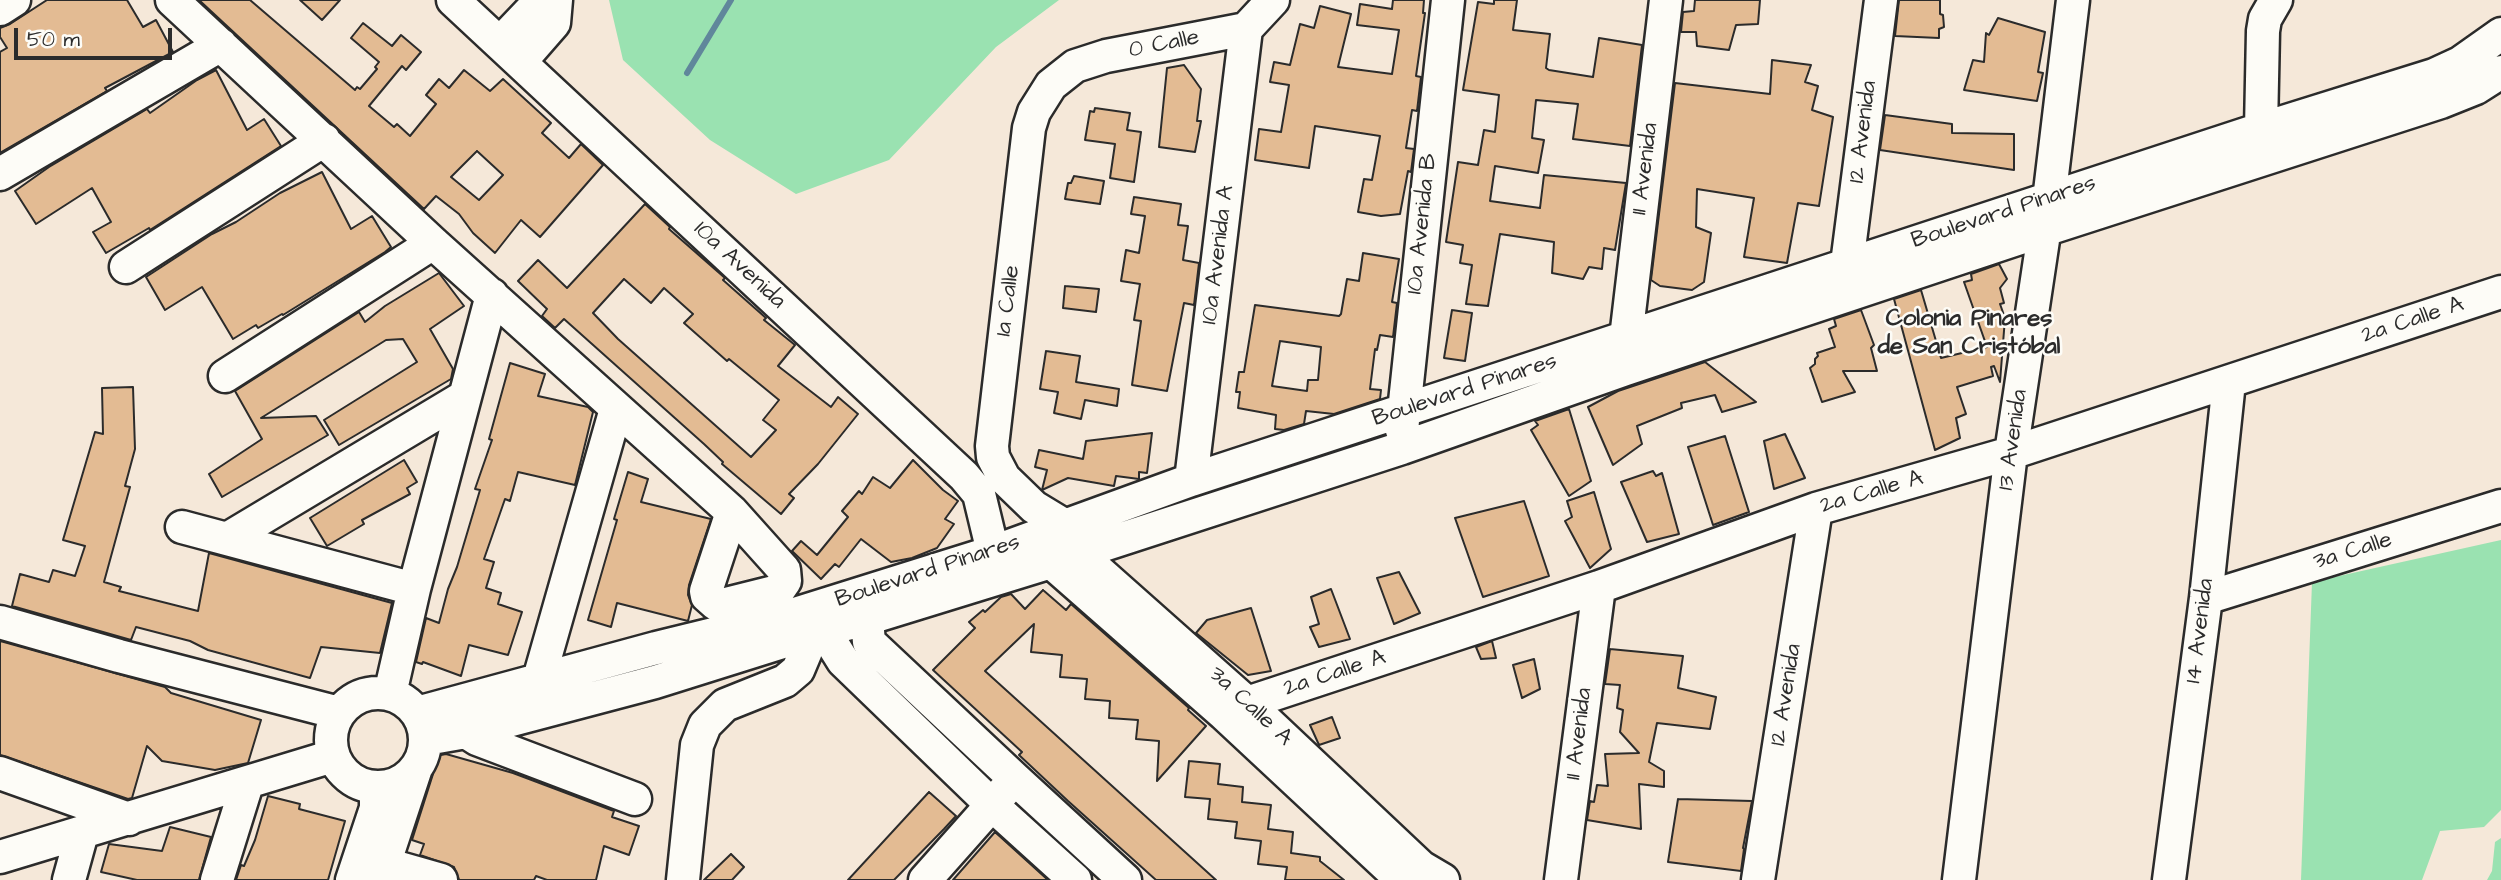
<!DOCTYPE html>
<html>
<head>
<meta charset="utf-8">
<style>
  body { margin:0 }
  #map { position:relative; width:2501px; height:880px; overflow:hidden; background:#f5e8d9; font-family:"Architects Daughter",sans-serif }
  canvas { display:block }
  .scale { position:absolute; left:14px; top:28px; width:158px; height:32px; box-sizing:border-box; border:4px solid #2b2b2b; border-top:0; padding-left:9px; font-size:21px; line-height:24px; white-space:nowrap; color:#2b2b2b; -webkit-text-stroke:5px #fdfcf7; paint-order:stroke }
</style>
</head>
<body>
<div id="map">
<canvas width="2501" height="880"></canvas>
<div class="scale">50 m</div>
</div>
<script>
const ctx = document.querySelector('canvas').getContext('2d');
ctx.lineJoin = 'round';
function fillPath(path, color) {
  ctx.fillStyle = color;
  ctx.fill(path, 'evenodd');
}
function poly(rows) {
  const path = new Path2D();
  for (const r of rows) {
    if (r.length === 3) {
      path.moveTo(r[0] + r[2], r[1]);
      path.arc(r[0], r[1], r[2], 0, 2 * Math.PI);
      continue;
    }
    path.moveTo(r[0], r[1]);
    for (let i = 2; i < r.length; i += 2) path.lineTo(r[i], r[i + 1]);
  }
  return path;
}
function trace(path, color, width, dash) {
  ctx.strokeStyle = color;
  ctx.lineWidth = width;
  ctx.lineCap = dash ? 'butt' : 'round';
  ctx.setLineDash(dash || []);
  ctx.stroke(path);
}
function label(font, color, halo, rows, align = 'center') {
  ctx.font = font + ' "Architects Daughter",sans-serif';
  ctx.lineWidth = 5;
  ctx.setLineDash([]);
  ctx.textBaseline = 'middle';
  ctx.strokeStyle = halo;
  ctx.fillStyle = color;
  for (const [text, x, y, turn = 0] of rows) {
    ctx.save();
    ctx.translate(x, y);
    ctx.rotate((+turn || 0) * Math.PI / 180);
    ctx.textAlign = isNaN(turn) ? turn : align;
    if (halo) ctx.strokeText(text, 0, 0);
    ctx.fillText(text, 0, 0);
    ctx.restore();
  }
}
fillPath(poly([
  [609,0,1059,0,996,47,889,160,796,194,710,140,623,60],
  [2501,540,2501,810,2484,827,2440,831,2422,880,2301,880,2312,582],
  [2501,838,2501,880,2487,880,2492,871,2495,842]
]), '#9ae2b1');
trace(poly([
  [687,73,731,0]
]), '#60879b', 6);
const building = poly([
  [47,0,127,0,143,27,156,20,173,52,105,88,107,91,0,153,0,52,7,48,0,37,0,28,10,24,47,0],
  [199,0,250,0,355,90,357,87,360,89,377,69,375,67,379,62,351,38,363,23,392,46,401,35,421,52,406,70,402,66,369,106,394,127,397,124,410,136,436,104,426,95,439,79,449,88,464,70,490,91,503,79,551,123,542,133,569,158,581,144,603,165,540,237,521,220,495,253,473,233,459,214,436,196,424,209,199,0],
  [477,151,503,175,479,200,451,177,477,151],
  [300,0,340,0,322,20,300,0],
  [1393,0,1424,0,1423,13,1425,13,1416,76,1421,77,1417,111,1412,110,1406,148,1414,149,1411,172,1408,171,1400,214,1381,216,1358,212,1364,179,1372,180,1380,136,1315,126,1309,168,1255,160,1259,129,1281,132,1289,85,1270,82,1274,62,1290,65,1300,24,1314,28,1320,6,1351,14,1338,67,1392,74,1399,30,1357,25,1360,4,1392,9,1393,0],
  [1494,0,1517,0,1513,30,1550,34,1546,68,1549,70,1593,77,1599,38,1642,45,1630,146,1573,139,1578,104,1536,100,1532,138,1544,140,1538,173,1495,166,1490,201,1540,208,1544,175,1626,183,1615,250,1604,248,1602,269,1589,267,1583,279,1552,273,1554,242,1500,234,1488,306,1466,304,1472,265,1460,263,1463,245,1446,242,1458,162,1478,165,1484,130,1495,132,1499,95,1463,90,1478,2,1494,4,1494,0],
  [1695,0,1760,0,1758,24,1736,25,1729,50,1697,46,1696,32,1681,32,1683,12,1694,11,1695,0],
  [1899,0,1940,0,1940,14,1943,15,1944,27,1939,29,1939,38,1895,36,1899,0],
  [1998,18,2045,32,2038,72,2043,73,2037,101,1964,90,1973,60,1984,62,1986,33,1989,35,1998,18],
  [1772,60,1811,65,1805,82,1818,86,1812,110,1833,117,1819,206,1798,203,1787,263,1744,257,1754,198,1697,189,1696,227,1711,233,1704,282,1692,290,1660,286,1651,280,1675,83,1770,94,1772,60],
  [1184,65,1201,89,1197,121,1201,121,1195,152,1159,147,1167,68,1184,65],
  [216,70,247,130,264,119,281,146,150,230,149,228,106,253,93,232,111,222,92,188,36,224,15,191,49,167,147,109,150,113,197,80,216,70],
  [1095,108,1130,113,1127,130,1141,132,1134,182,1110,178,1115,144,1085,140,1090,111,1094,112,1095,108],
  [1885,115,1952,124,1952,133,2014,134,2014,170,1880,150,1885,115],
  [322,172,351,229,372,216,391,247,385,252,283,315,282,314,258,328,256,325,233,339,202,287,165,310,146,277,212,234,236,222,280,193,322,172],
  [1074,176,1104,181,1100,204,1065,199,1068,183,1071,183,1074,176],
  [1134,197,1181,204,1178,225,1188,226,1183,260,1199,263,1194,305,1184,303,1167,391,1132,385,1141,321,1134,320,1140,284,1121,281,1126,250,1139,253,1145,216,1131,214,1134,197],
  [645,204,670,227,669,229,725,278,723,280,766,318,764,320,795,345,778,366,831,407,838,397,858,414,818,464,789,494,794,498,781,514,722,464,723,462,704,444,564,319,555,328,542,316,547,309,518,281,538,260,567,288,645,204],
  [624,279,651,303,664,288,693,314,684,323,727,361,729,359,779,400,763,420,776,430,751,457,618,339,593,313,624,279],
  [1363,253,1399,259,1392,302,1397,303,1393,337,1380,335,1377,350,1375,349,1370,389,1381,390,1380,399,1334,414,1306,411,1304,424,1284,430,1275,429,1276,415,1238,408,1240,392,1236,392,1239,372,1244,372,1255,305,1339,316,1341,314,1347,279,1359,281,1363,253],
  [1280,341,1321,347,1318,380,1308,380,1307,391,1272,386,1280,341],
  [1999,264,2007,279,2000,288,2004,303,2000,304,2005,318,2000,382,1994,366,1991,367,1993,376,1957,387,1966,414,1956,418,1960,438,1935,450,1894,299,1921,290,1941,358,1987,347,1964,282,1972,280,1971,274,1999,264],
  [439,273,464,306,430,329,453,369,451,379,339,445,324,420,417,362,403,339,386,340,261,418,316,416,328,435,222,497,209,474,262,439,235,391,359,312,365,322,385,306,439,273],
  [1065,286,1099,289,1096,312,1063,308,1065,286],
  [1452,310,1472,313,1465,361,1444,358,1452,310],
  [1861,310,1874,345,1871,348,1877,371,1843,371,1855,392,1822,402,1810,368,1815,364,1815,359,1818,356,1817,353,1835,347,1829,329,1836,326,1834,319,1861,310],
  [1046,351,1080,356,1076,382,1119,389,1117,406,1085,400,1081,419,1054,413,1058,392,1040,389,1046,351],
  [1705,362,1756,402,1722,412,1715,395,1681,403,1682,408,1637,426,1642,444,1613,465,1588,407,1618,391,1705,362],
  [510,363,545,374,538,396,588,407,593,412,575,485,518,472,510,501,505,499,484,559,494,562,486,588,501,593,498,604,522,612,508,655,469,645,461,676,423,662,422,664,416,662,426,618,439,623,448,589,457,567,480,490,475,489,492,440,489,439,510,363],
  [133,387,135,449,125,486,130,487,104,582,121,587,119,591,198,611,209,553,392,603,380,653,321,647,310,678,208,650,190,641,136,627,131,640,12,606,20,574,49,582,53,570,75,576,85,546,63,540,95,432,103,434,102,388,133,387],
  [1569,409,1591,481,1569,496,1531,430,1538,425,1535,421,1569,409],
  [1152,433,1147,473,1139,472,1139,479,1116,476,1114,486,1068,478,1042,490,1047,470,1035,467,1039,450,1083,459,1086,441,1152,433],
  [1785,434,1805,478,1774,489,1764,441,1785,434],
  [1725,436,1749,512,1713,525,1688,447,1725,436],
  [404,460,417,482,407,488,410,494,362,520,364,524,327,546,310,518,404,460],
  [913,460,943,490,958,501,945,519,954,524,937,548,912,558,891,562,861,539,839,567,835,564,821,579,792,551,801,541,817,555,848,517,842,511,859,491,862,494,873,477,890,488,913,460],
  [1653,471,1656,476,1662,473,1679,534,1647,542,1621,482,1653,471],
  [628,472,648,479,641,502,711,519,689,585,688,595,692,605,688,621,617,603,611,627,588,620,617,520,614,519,628,472],
  [1594,492,1611,549,1590,568,1565,521,1572,517,1567,501,1594,492],
  [1524,501,1549,576,1483,597,1455,518,1524,501],
  [1399,572,1420,613,1394,624,1377,578,1399,572],
  [1331,589,1350,639,1319,647,1310,627,1319,624,1311,597,1331,589],
  [1043,590,1066,610,1071,604,1189,708,1188,710,1206,726,1157,781,1159,741,1136,739,1138,720,1109,718,1110,701,1085,699,1087,679,1060,677,1062,655,1031,652,1034,624,985,671,1216,880,1156,880,1068,801,1019,755,1022,752,933,670,975,628,969,622,983,610,985,612,1001,597,1011,594,1025,609,1043,590],
  [1251,608,1271,671,1248,675,1196,633,1207,620,1251,608],
  [0,641,165,687,171,693,261,720,248,763,215,770,162,761,147,746,132,798,128,799,0,755,0,641],
  [1492,641,1496,658,1481,659,1476,647,1492,641],
  [1610,649,1683,656,1678,688,1716,697,1710,729,1657,723,1649,762,1664,771,1664,787,1639,784,1641,829,1587,820,1590,801,1594,802,1597,785,1608,786,1605,754,1639,753,1620,732,1623,710,1617,708,1620,685,1605,684,1610,649],
  [1534,659,1540,689,1522,698,1513,665,1534,659],
  [1332,717,1340,738,1319,745,1310,725,1332,717],
  [446,754,513,773,614,811,612,817,639,826,629,855,604,846,596,880,547,880,536,876,534,880,459,880,454,867,420,855,424,844,412,840,433,774,436,756,446,754],
  [1189,761,1220,764,1218,784,1243,787,1242,802,1271,805,1268,829,1293,832,1291,853,1320,857,1320,861,1344,880,1285,880,1287,867,1258,864,1261,841,1235,838,1237,822,1208,819,1210,799,1185,797,1189,761],
  [929,792,956,816,944,829,894,880,848,880,929,792],
  [268,796,300,804,299,809,345,821,328,880,236,880,241,865,244,866,255,840,268,796],
  [1678,799,1752,801,1743,848,1744,849,1741,871,1668,862,1678,799],
  [170,827,211,837,199,880,137,880,101,872,109,844,162,851,170,827],
  [995,832,1048,880,953,880,995,832],
  [731,854,744,867,732,880,704,880,731,854]
]);
fillPath(building, '#e3bb93');
trace(building, '#2b2b2b', 2);
const minor = poly([
  [172,0,433,243,732,512,784,570,785,581,778,591,722,605,716,604,707,596,706,591,732,512],
  [453,0,964,476,979,494,993,552],
  [0,9,14,0],
  [500,43,541,0],
  [520,62,554,23,556,0],
  [2261,129,2263,31,2265,19,2276,0],
  [0,174,221,45],
  [1847,264,1881,0],
  [126,267,324,140],
  [1626,338,1666,0],
  [225,376,433,243],
  [1402,430,1448,0],
  [1191,480,1246,29],
  [182,527,414,589],
  [1067,527,1034,507,1004,478,993,457,992,446,1029,128,1034,112,1051,85,1075,66,1106,56,1246,29,1273,0],
  [1072,538,1078,553,1247,703,1421,867,1443,880],
  [227,539,464,397],
  [1043,548,1051,562,1224,714,1402,880],
  [865,598,869,642,1015,779,1125,880],
  [2206,598,2501,506],
  [823,611,823,629,843,661,992,805,1075,880],
  [0,622,119,656,339,713],
  [378,740,47],
  [390,694,414,589,492,295],
  [540,696,539,679,616,409],
  [1247,703,1599,587,1816,509,2011,453,2501,292],
  [417,713,656,648,795,614,993,552,1191,480,2261,129,2434,75,2460,63,2501,34],
  [466,732,477,739,635,799],
  [426,739,466,732,655,682,808,634,866,619,1051,562,1402,448,1626,369,2044,230,2441,102,2476,88,2501,72],
  [0,773,129,819],
  [0,857,333,756],
  [364,858,441,880],
  [69,880,82,833],
  [217,880,247,784],
  [352,880,376,808,376,797,371,787],
  [379,880,416,768],
  [683,880,697,745,705,725,725,705,785,681,798,670,806,651,808,634,797,618],
  [925,880,1004,791],
  [1561,880,1599,587],
  [1758,880,1816,509],
  [1959,880,2011,453,2049,200,2073,0],
  [2169,880,2206,598,2229,382]
]);
trace(minor, '#2b2b2b', 37);
trace(minor, '#fdfcf7', 32);
label('23px', '#2b2b2b', '#fdfcf7', [
  ["0 Calle",1164,45,-11],
  ["12 Avenida",1864,132,-83],
  ["11 Avenida",1646,169,-83],
  ["Boulevard Pinares",2004,213,-18],
  ["10a Avenida B",1423,224,-84],
  ["10a Avenida A",1219,255,-83],
  ["10a Avenida",739,266,43],
  ["1a Calle",1009,301,-83],
  ["2a Calle A",2413,321,-18],
  ["Boulevard Pinares",1465,391,-18],
  ["13 Avenida",2014,440,-82],
  ["2a Calle A",1872,493,-16],
  ["3a Calle",2353,552,-17],
  ["Boulevard Pinares",928,572,-18],
  ["14 Avenida",2201,631,-83],
  ["2a Calle A",1335,674,-18],
  ["12 Avenida",1787,695,-81],
  ["3a Calle A",1250,707,43],
  ["11 Avenida",1580,734,-83]
]);
label('bold 24px', '#2b2b2b', '#fdfcf7', [
  ["Colonia Pinares",1969,320],
  ["de San Cristóbal",1969,348]
]);
</script>
</body>
</html>
